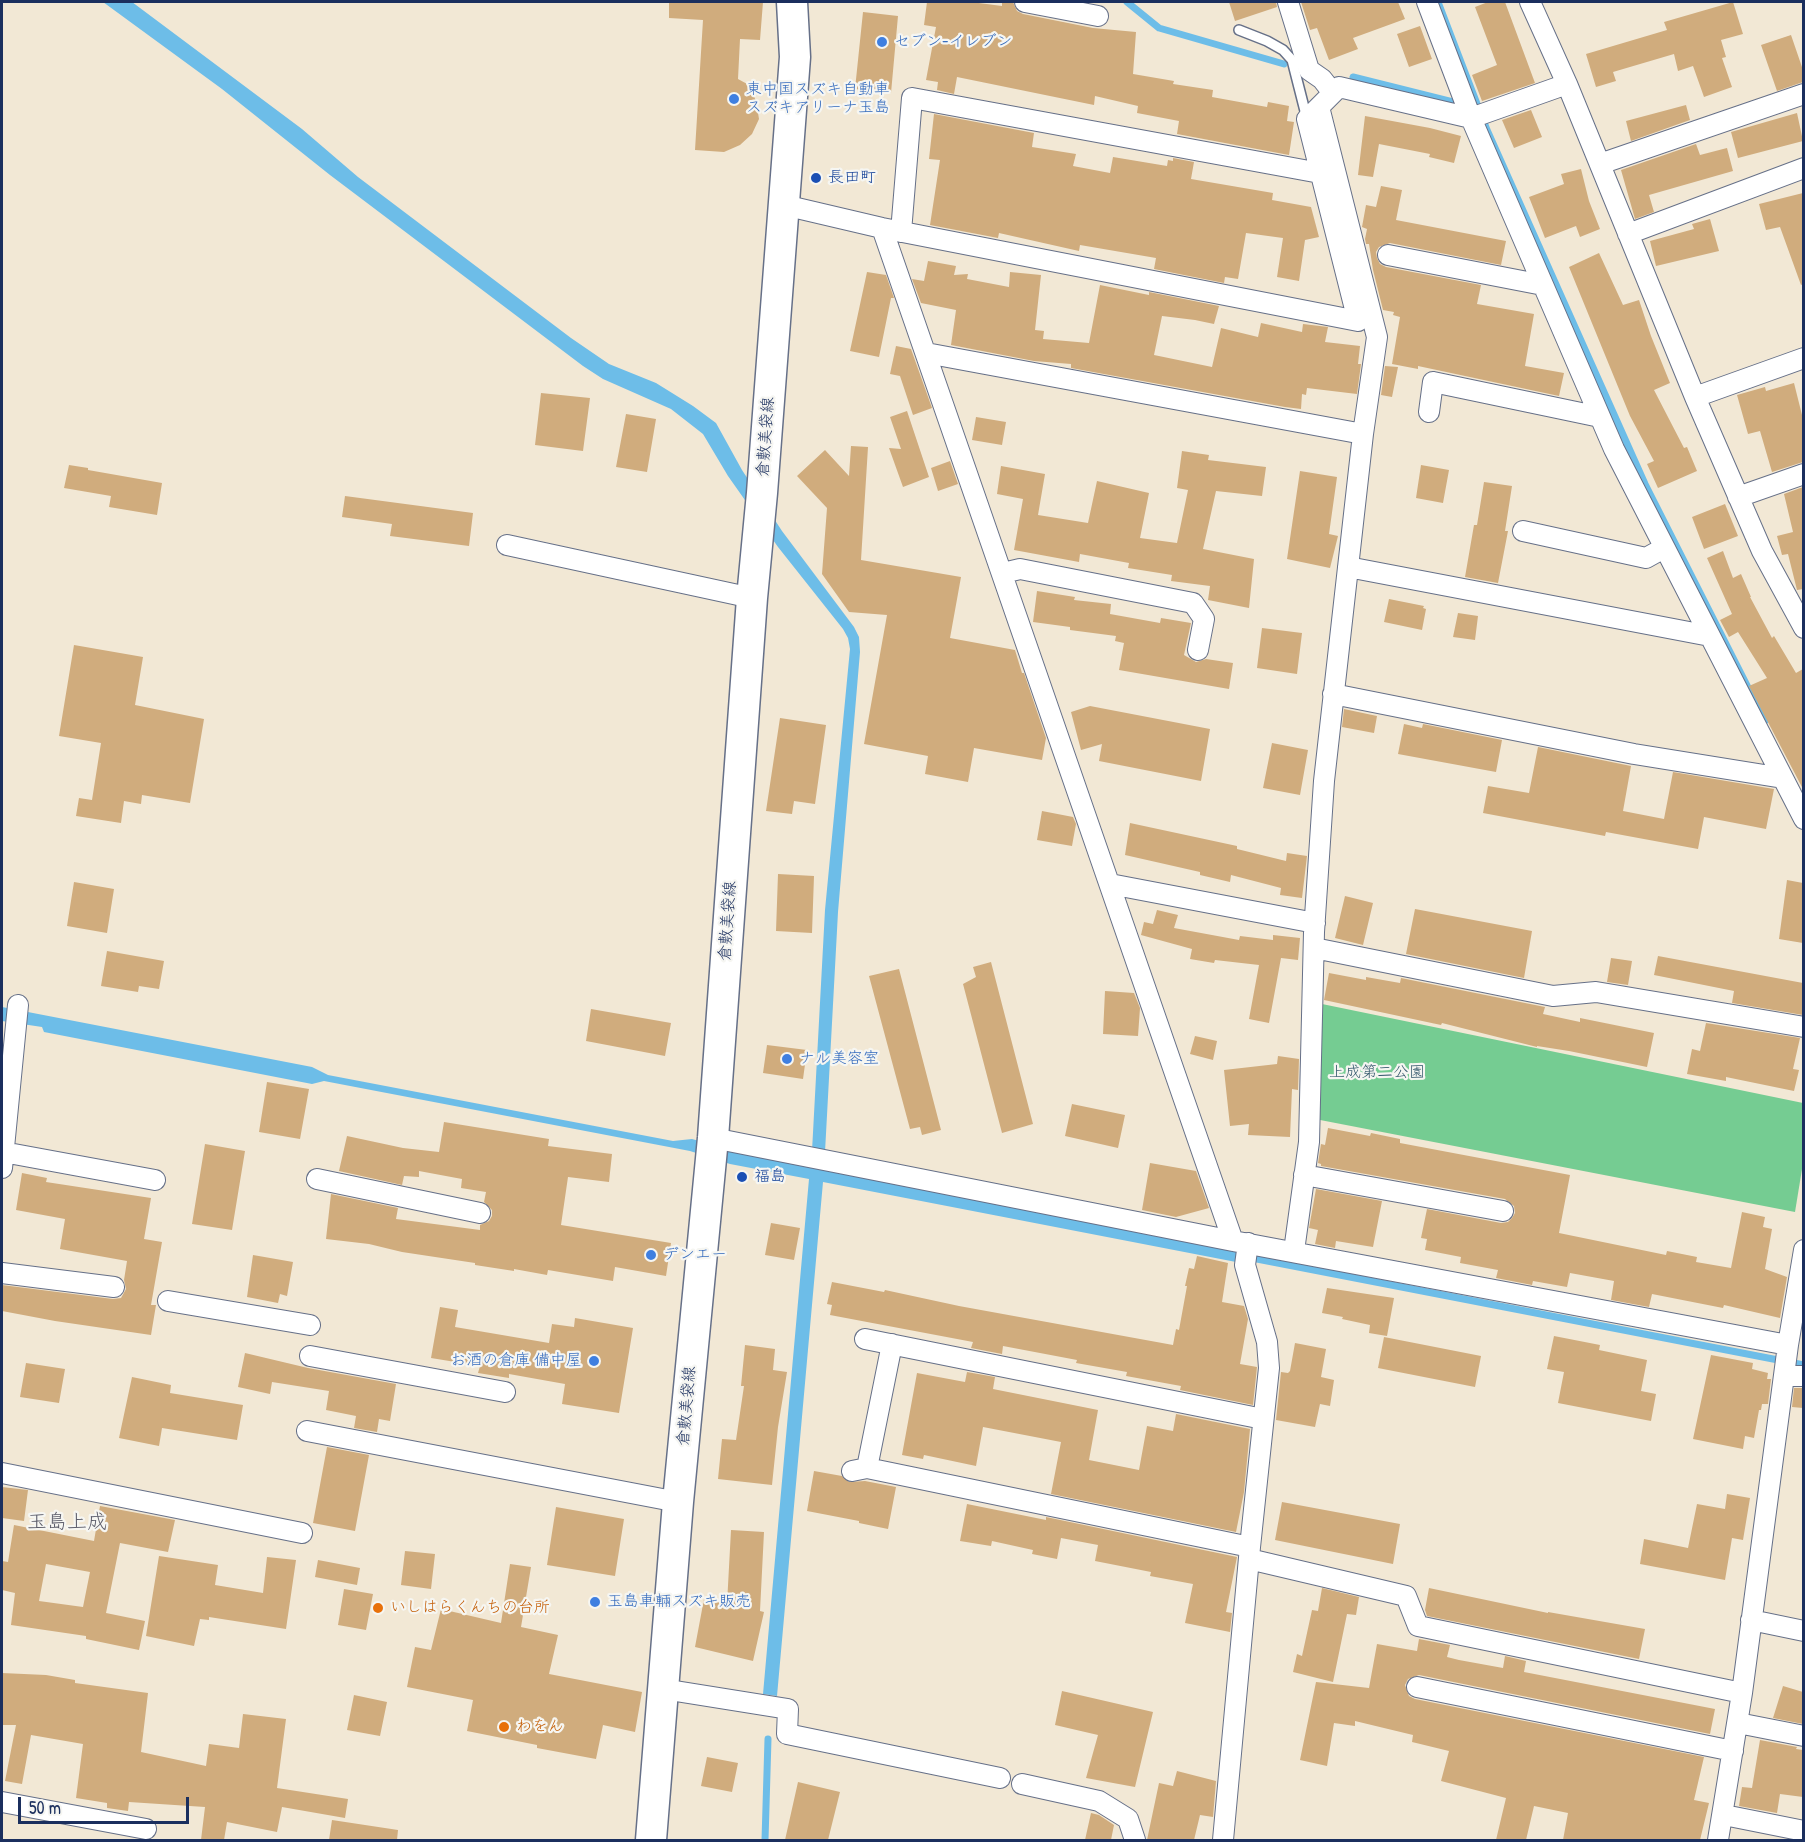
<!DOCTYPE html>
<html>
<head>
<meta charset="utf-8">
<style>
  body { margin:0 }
  #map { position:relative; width:1805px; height:1842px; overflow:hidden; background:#f2e8d5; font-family:"Patrick Hand",sans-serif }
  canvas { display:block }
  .frame { position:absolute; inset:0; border:3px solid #1b2f5e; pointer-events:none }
  .scale { position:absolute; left:18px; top:1797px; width:171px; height:27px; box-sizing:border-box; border:3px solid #1b2f5e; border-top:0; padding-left:8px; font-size:18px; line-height:21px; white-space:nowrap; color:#1b2f5e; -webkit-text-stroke:4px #f6f6f2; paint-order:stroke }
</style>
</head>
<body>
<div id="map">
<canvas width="1805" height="1842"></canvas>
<div class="frame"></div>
<div class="scale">50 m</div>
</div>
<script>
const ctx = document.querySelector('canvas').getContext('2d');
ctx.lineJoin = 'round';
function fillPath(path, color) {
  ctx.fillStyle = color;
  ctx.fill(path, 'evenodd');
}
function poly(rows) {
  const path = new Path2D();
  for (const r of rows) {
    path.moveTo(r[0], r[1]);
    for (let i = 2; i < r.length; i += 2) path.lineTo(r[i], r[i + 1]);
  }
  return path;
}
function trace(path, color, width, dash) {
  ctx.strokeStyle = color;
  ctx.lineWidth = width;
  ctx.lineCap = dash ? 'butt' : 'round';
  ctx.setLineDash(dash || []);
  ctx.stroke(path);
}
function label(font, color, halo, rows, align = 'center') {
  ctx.font = font + ' "Patrick Hand","Klee One",sans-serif';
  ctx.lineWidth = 4.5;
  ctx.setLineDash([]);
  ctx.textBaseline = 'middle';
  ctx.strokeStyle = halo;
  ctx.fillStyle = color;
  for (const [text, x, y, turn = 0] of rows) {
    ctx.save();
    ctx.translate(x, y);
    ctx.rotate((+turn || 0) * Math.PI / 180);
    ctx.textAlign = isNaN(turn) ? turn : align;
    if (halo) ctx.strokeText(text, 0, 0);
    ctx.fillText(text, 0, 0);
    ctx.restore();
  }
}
fillPath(poly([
  [1322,1004,1803,1103,1803,1163,1795,1212,1315,1119]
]), '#75cc92');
fillPath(poly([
  [103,2,132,2,302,129,358,177,571,338,609,364,656,383,693,406,716,423,742,470,782,531,854,627,859,637,860,652,838,912,825,1152,1233,1248,1236,1262,823,1182,777,1696,763,1694,809,1179,730,1164,690,1151,324,1081,312,1084,44,1032,42,1027,2,1021,2,1007,312,1067,328,1075,673,1141,692,1139,732,1150,812,1151,825,910,850,649,848,638,843,629,778,547,728,476,703,434,671,409,603,379,583,366,330,175,222,89]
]), '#6dbde8');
trace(poly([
  [1127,2,1159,28,1284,64],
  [1438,2,1487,130,1645,484,1765,721],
  [1353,77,1457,103],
  [1226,1253,1804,1365],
  [765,1840,768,1739]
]), '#6dbde8', 7);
fillPath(poly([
  [669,2,763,2,760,40,740,39,738,79,749,85,756,101,759,119,752,134,740,145,724,152,695,150,703,20,669,18],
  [927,2,971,2,1002,6,1002,2,1013,2,1017,11,1023,14,1093,28,1136,32,1133,74,1174,81,1173,84,1213,90,1212,97,1267,107,1268,102,1289,106,1287,121,1294,122,1289,155,1177,134,1179,121,1137,113,1138,106,1095,96,1094,105,957,77,954,94,937,90,938,82,926,80,936,27,924,25],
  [1229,2,1276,2,1277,7,1235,21],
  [1301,2,1398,2,1405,19,1353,38,1358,49,1329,60,1317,28,1310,30],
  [1488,2,1505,2,1535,83,1482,101,1472,75,1497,65,1475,7],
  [1733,2,1743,34,1721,40,1726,57,1722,58,1732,87,1704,97,1693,66,1678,71,1674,54,1613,72,1616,81,1596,87,1586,54,1667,30,1664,22],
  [863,12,898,16,891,93,855,89],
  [1420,26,1432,59,1409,67,1397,34],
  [1791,35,1803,70,1803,82,1777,91,1761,45],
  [1686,105,1690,120,1631,141,1626,121],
  [1531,110,1542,137,1514,148,1502,120],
  [1797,113,1803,141,1738,158,1731,132],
  [934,114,1034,133,1032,147,1076,154,1073,166,1110,173,1113,157,1167,166,1168,160,1173,161,1173,158,1194,162,1191,179,1273,193,1272,200,1311,207,1319,237,1305,240,1299,281,1277,277,1283,238,1246,233,1238,279,1225,277,1224,283,1154,269,1156,258,1080,245,1079,251,999,233,998,238,930,225,940,160,929,159],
  [1365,116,1430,128,1461,136,1454,163,1429,157,1430,154,1379,144,1373,177,1358,175],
  [1696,144,1700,155,1727,148,1733,171,1649,195,1654,212,1635,219,1621,170],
  [1581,169,1589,201,1600,229,1580,237,1576,226,1545,238,1529,197,1564,184,1561,174],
  [1381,186,1402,190,1396,220,1506,241,1501,265,1390,243,1379,247,1376,252,1377,258,1380,264,1386,267,1481,285,1477,304,1534,314,1525,366,1564,373,1559,396,1418,366,1418,369,1392,364,1400,317,1393,315,1394,312,1383,310,1373,270,1369,244,1366,244,1365,239,1367,229,1362,227,1366,205,1376,207],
  [1803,193,1803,284,1801,285,1780,227,1766,230,1759,204],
  [1710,219,1719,251,1656,266,1650,241,1694,229,1692,224],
  [1599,253,1623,305,1639,300,1651,336,1670,383,1654,390,1684,448,1687,447,1697,471,1658,488,1647,464,1654,461,1630,416,1569,267],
  [928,261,956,266,954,275,968,274,967,279,1009,287,1010,272,1041,275,1035,330,1044,331,1043,339,1089,343,1100,285,1149,295,1149,292,1219,306,1214,324,1195,320,1162,316,1154,355,1212,367,1221,328,1258,337,1261,323,1302,332,1303,324,1328,327,1325,342,1360,346,1358,364,1361,364,1357,394,1307,388,1306,395,1302,394,1301,409,1285,407,1071,368,1071,364,1034,361,951,345,956,310,921,303,912,279,924,281],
  [867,272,886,275,894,298,891,298,879,357,850,351],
  [896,346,911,349,932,408,913,415,900,376,890,374],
  [1385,366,1398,367,1392,397,1381,395],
  [1794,383,1803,419,1803,462,1772,472,1760,431,1748,434,1737,395,1765,387,1766,391],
  [541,393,590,398,583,451,535,445],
  [907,411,929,477,903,487,889,448,901,449,890,417],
  [626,414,656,419,647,472,616,467],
  [976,417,1006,422,1002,445,972,440],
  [851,446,868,447,861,560,961,577,950,638,1015,650,1022,673,1024,673,1046,738,1042,760,974,748,968,782,925,774,928,756,864,744,887,615,849,612,822,574,827,508,797,476,825,450,849,476],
  [1182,451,1209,455,1208,460,1266,467,1262,496,1216,491,1203,549,1254,559,1249,608,1208,600,1210,586,1171,581,1172,575,1128,568,1129,563,1080,554,1079,562,1014,550,1023,499,997,494,1001,466,1045,474,1038,515,1088,523,1097,481,1149,493,1140,538,1177,543,1188,490,1177,488],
  [950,461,958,484,938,491,931,468],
  [69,465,88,468,88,470,162,483,157,515,109,507,111,496,64,488],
  [1421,465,1449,470,1443,503,1416,498],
  [1300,471,1337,477,1329,534,1338,536,1330,568,1287,559],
  [1484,482,1512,486,1505,531,1508,531,1498,583,1465,577,1474,525,1477,525],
  [1803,487,1803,589,1797,590,1788,554,1782,555,1777,536,1793,532,1784,494],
  [345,496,473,513,469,546,390,536,392,524,342,517],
  [1725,504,1738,536,1704,549,1692,517],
  [1723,551,1733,578,1741,574,1751,597,1750,597,1772,638,1774,636,1796,673,1803,669,1803,789,1749,686,1767,678,1738,632,1729,637,1720,620,1732,614,1707,558],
  [1037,591,1075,597,1074,600,1111,604,1110,614,1160,623,1161,618,1191,623,1184,655,1196,662,1206,659,1233,663,1229,689,1119,670,1124,643,1115,641,1116,636,1070,630,1070,627,1033,622],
  [1389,599,1424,606,1423,608,1426,609,1422,630,1384,622],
  [1458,613,1478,616,1475,640,1453,637],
  [1262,628,1302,633,1297,674,1257,668],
  [74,645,143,657,135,705,204,719,190,803,142,795,141,804,124,801,121,823,76,816,79,798,92,800,101,743,59,736],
  [1090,706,1210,729,1201,781,1099,761,1102,744,1081,750,1071,712],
  [1344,709,1377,716,1374,733,1342,727],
  [780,718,826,725,815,804,794,801,792,814,766,811],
  [1404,724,1422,728,1423,724,1502,740,1496,772,1398,754],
  [1272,743,1308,750,1300,795,1263,788],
  [1538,747,1631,766,1623,811,1664,819,1673,772,1774,789,1766,829,1704,817,1698,849,1606,832,1605,836,1483,813,1488,786,1529,793],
  [1042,811,1073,817,1076,824,1072,846,1037,840],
  [1130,823,1237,846,1237,849,1286,861,1287,853,1307,856,1302,898,1280,895,1281,888,1231,875,1230,882,1200,875,1200,872,1125,855],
  [778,874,814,876,812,933,776,931],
  [1787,880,1803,883,1803,943,1779,939],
  [74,882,114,889,107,933,67,926],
  [1345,896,1373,903,1363,945,1335,938],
  [1415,909,1532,931,1524,978,1406,954],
  [1157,910,1178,915,1174,928,1239,940,1240,936,1273,940,1273,935,1300,938,1298,960,1281,958,1269,1023,1249,1019,1259,965,1215,960,1214,963,1190,959,1192,949,1141,935,1144,922,1153,924],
  [107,951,164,961,159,989,139,986,138,992,101,986],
  [1658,956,1803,983,1803,1015,1732,1003,1734,991,1654,975],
  [1611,958,1632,961,1628,985,1607,982],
  [991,962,1033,1124,1002,1133,963,984,976,977,973,967],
  [899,969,941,1130,922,1135,920,1127,910,1129,869,976],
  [1329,973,1366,980,1366,977,1400,983,1401,978,1545,1007,1543,1014,1580,1022,1580,1018,1654,1033,1647,1067,1569,1051,1537,1046,1537,1047,1442,1023,1441,1025,1324,1000],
  [1105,991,1134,993,1140,1008,1138,1036,1103,1034],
  [591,1009,671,1023,665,1056,586,1041],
  [1706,1023,1800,1038,1793,1069,1799,1070,1794,1091,1726,1077,1726,1081,1687,1074,1692,1049,1700,1051],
  [1195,1036,1217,1041,1213,1060,1190,1054],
  [767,1045,807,1050,803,1079,763,1073],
  [1278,1056,1299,1059,1298,1090,1292,1089,1290,1137,1248,1135,1249,1124,1230,1126,1224,1070,1277,1064],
  [267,1082,309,1089,300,1139,259,1132],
  [1072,1104,1125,1115,1118,1148,1065,1136],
  [444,1122,549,1139,548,1146,612,1154,609,1182,568,1177,561,1225,671,1243,666,1276,615,1267,613,1281,548,1270,547,1275,514,1269,514,1271,475,1265,475,1263,402,1252,369,1244,326,1239,331,1194,398,1208,396,1219,480,1230,480,1225,489,1221,492,1216,492,1210,484,1202,486,1192,461,1188,462,1179,419,1171,419,1177,404,1176,402,1185,339,1171,347,1136,403,1148,439,1152],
  [1328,1128,1370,1136,1371,1133,1400,1139,1400,1143,1570,1175,1559,1233,1666,1255,1667,1251,1697,1257,1696,1262,1731,1268,1742,1212,1765,1217,1763,1227,1772,1229,1765,1269,1787,1277,1780,1318,1724,1305,1723,1308,1652,1294,1649,1307,1611,1300,1614,1281,1570,1273,1567,1287,1533,1281,1532,1285,1496,1278,1498,1270,1460,1263,1461,1257,1425,1250,1427,1239,1421,1238,1427,1209,1501,1223,1508,1222,1512,1218,1515,1213,1514,1206,1505,1199,1321,1166,1321,1164,1318,1163,1321,1144,1325,1145],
  [205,1144,245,1151,232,1230,192,1224],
  [1150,1163,1196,1171,1209,1208,1176,1217,1142,1210],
  [22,1173,47,1178,46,1182,151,1198,144,1239,162,1242,151,1305,156,1305,151,1335,55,1321,2,1311,2,1285,113,1299,121,1298,126,1289,124,1280,127,1261,60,1249,65,1219,16,1210],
  [1316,1189,1382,1201,1373,1247,1336,1241,1335,1248,1315,1244,1318,1230,1309,1228],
  [771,1223,800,1228,794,1260,765,1255],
  [253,1255,293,1262,287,1296,280,1294,278,1303,247,1297],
  [1197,1256,1228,1263,1222,1302,1244,1306,1248,1319,1240,1364,1257,1367,1253,1405,1180,1390,1181,1386,1126,1376,1127,1372,1076,1363,1077,1360,1003,1346,1002,1354,971,1348,973,1342,830,1315,832,1305,827,1304,832,1282,884,1292,885,1290,959,1306,1173,1345,1176,1329,1179,1330,1187,1286,1185,1286,1189,1268,1194,1269],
  [1327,1288,1394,1298,1387,1336,1369,1333,1370,1325,1342,1319,1343,1317,1322,1313],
  [440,1307,458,1310,455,1327,549,1343,552,1324,574,1327,575,1318,633,1328,619,1413,562,1404,565,1384,509,1374,509,1378,478,1373,480,1366,431,1358],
  [1554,1336,1600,1345,1599,1350,1647,1360,1641,1391,1656,1394,1651,1421,1558,1403,1564,1372,1547,1369],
  [1384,1337,1481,1356,1475,1387,1378,1368],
  [1295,1343,1326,1349,1321,1377,1334,1380,1330,1406,1320,1404,1315,1427,1276,1420,1281,1372,1288,1373,1290,1371],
  [745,1345,775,1349,773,1370,787,1372,778,1427,772,1485,718,1479,722,1439,736,1440,744,1386,741,1386],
  [245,1353,308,1368,396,1384,390,1421,379,1419,377,1432,354,1428,356,1416,326,1410,329,1391,272,1382,270,1394,238,1387],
  [1711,1355,1753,1363,1752,1369,1768,1373,1767,1379,1771,1379,1768,1404,1762,1404,1761,1410,1759,1410,1754,1438,1745,1436,1743,1449,1693,1439],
  [26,1363,65,1369,59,1403,20,1397],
  [967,1372,995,1377,993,1389,1098,1410,1089,1460,1139,1470,1147,1426,1173,1431,1176,1414,1250,1429,1244,1492,1236,1532,1051,1494,1061,1442,983,1427,976,1466,924,1455,923,1459,902,1455,917,1373,965,1382],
  [132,1377,171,1385,170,1393,243,1405,237,1440,162,1428,159,1446,119,1438],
  [1794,1388,1803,1388,1803,1408,1792,1407],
  [327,1447,369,1455,355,1531,313,1523],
  [814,1471,842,1476,849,1482,865,1481,896,1487,888,1529,859,1523,859,1521,807,1511],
  [2,1487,28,1490,24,1521,2,1518],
  [1727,1494,1750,1498,1743,1540,1732,1538,1725,1580,1640,1564,1644,1539,1688,1548,1697,1504,1725,1509],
  [1282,1502,1400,1524,1393,1564,1275,1540],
  [967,1504,1046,1520,1046,1517,1237,1557,1226,1612,1232,1613,1230,1632,1185,1623,1193,1584,1150,1576,1151,1572,1095,1561,1098,1545,1061,1538,1057,1559,1032,1554,1033,1550,992,1541,991,1546,960,1541],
  [100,1506,175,1520,168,1552,120,1543,106,1613,145,1621,139,1650,86,1639,86,1636,11,1625,15,1593,2,1590,2,1561,8,1562,14,1525,94,1541],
  [46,1564,90,1572,83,1607,39,1601],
  [556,1507,624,1519,615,1576,547,1565],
  [731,1530,764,1532,760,1611,764,1612,753,1661,695,1647,704,1599,727,1604],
  [405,1551,435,1554,431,1589,401,1585],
  [159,1556,218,1565,215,1585,263,1593,267,1557,296,1560,286,1629,209,1617,209,1620,200,1619,194,1646,146,1636],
  [318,1560,360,1568,357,1585,315,1577],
  [510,1564,531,1567,521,1627,558,1635,549,1674,642,1692,635,1732,603,1725,596,1759,537,1748,537,1745,467,1731,473,1700,407,1687,415,1647,431,1650,441,1609,501,1623],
  [1322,1588,1359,1597,1356,1615,1347,1614,1333,1682,1293,1672,1297,1654,1302,1656,1312,1610,1318,1611],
  [1429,1588,1548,1613,1548,1612,1645,1629,1639,1659,1427,1616,1425,1610],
  [344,1589,373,1594,366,1630,338,1625],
  [1419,1639,1450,1645,1447,1657,1459,1660,1503,1668,1505,1656,1526,1661,1524,1672,1715,1709,1710,1734,1419,1675,1408,1679,1405,1685,1409,1696,1415,1699,1704,1757,1694,1800,1709,1803,1700,1840,1563,1840,1568,1813,1534,1806,1526,1840,1496,1840,1506,1798,1441,1781,1449,1751,1412,1742,1413,1735,1355,1721,1355,1726,1334,1723,1327,1766,1300,1760,1316,1682,1369,1688,1377,1644,1417,1651],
  [2,1673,46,1675,75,1680,75,1683,148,1693,141,1752,206,1766,209,1744,239,1748,243,1714,286,1719,277,1788,348,1799,345,1818,282,1807,277,1832,227,1822,224,1840,201,1840,205,1807,129,1802,128,1811,107,1808,107,1803,76,1798,83,1744,31,1735,22,1784,5,1781,16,1725,2,1725],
  [1783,1686,1803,1692,1803,1724,1773,1718],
  [1062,1691,1153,1712,1135,1787,1086,1778,1098,1735,1055,1725],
  [354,1695,387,1702,380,1736,347,1730],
  [1760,1740,1797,1747,1796,1749,1803,1750,1803,1797,1780,1794,1777,1813,1739,1806,1742,1787,1752,1788],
  [707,1757,738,1763,732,1792,701,1786],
  [1177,1771,1216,1781,1213,1817,1200,1815,1194,1840,1147,1840,1159,1783,1173,1786],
  [798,1782,840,1792,828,1840,785,1840],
  [1091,1813,1099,1815,1114,1825,1111,1840,1085,1840],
  [332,1820,398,1830,397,1840,329,1840]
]), '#d0ac7d');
const lane = poly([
  [1239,30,1267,41,1283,50,1292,60,1307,119]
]);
const street = poly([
  [1025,2,1098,16],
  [1288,2,1309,70,1322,79,1333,93],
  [1427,2,1471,118,1614,449,1804,819],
  [1530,2,1567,84,1695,397,1762,551,1804,628],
  [1319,107,1377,337,1363,434],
  [1600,164,1804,94],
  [784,205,882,228,1358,321,1307,119,1339,87,1471,118,1567,84],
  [882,228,1233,1241],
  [901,232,912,98,1320,173],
  [1628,234,1804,168],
  [1388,255,1543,285],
  [926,353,1363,434,1324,781,1314,932,1309,1142,1294,1251],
  [1695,397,1804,358],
  [1429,412,1433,382,1600,417],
  [1738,497,1804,474],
  [1523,531,1646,558,1664,548],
  [507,545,752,598],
  [1348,567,1710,636],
  [1003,573,1020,569,1193,603,1204,619,1198,650],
  [1333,694,1634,754,1783,778],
  [1110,884,1315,923],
  [1314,948,1553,996,1596,992,1804,1027],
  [713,1138,1233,1241,1788,1345],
  [3,1152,155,1180],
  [2,1168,18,1005],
  [1304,1175,1503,1211],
  [317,1179,480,1213],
  [2,1273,114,1287],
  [168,1301,310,1325],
  [865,1339,1263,1419],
  [310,1356,505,1392],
  [1785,1376,1804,1376],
  [307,1431,678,1502],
  [867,1468,1250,1547],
  [852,1471,867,1468,892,1344],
  [2,1473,302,1533],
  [1249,1559,1406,1596,1418,1626,1742,1693],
  [1751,1620,1804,1631],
  [1417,1687,1733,1751],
  [663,1689,788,1709,787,1734,1000,1778],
  [1738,1723,1804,1736],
  [1022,1784,1099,1801,1128,1819,1135,1840],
  [2,1802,146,1829],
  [1724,1815,1804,1831],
  [1223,1840,1250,1547,1269,1368,1267,1342,1245,1265,1248,1243],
  [1718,1840,1742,1693,1788,1345,1804,1250]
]);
const primary = poly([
  [651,1840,678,1502,713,1138,752,598,762,493,795,57,792,2]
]);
trace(lane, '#667088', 12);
trace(street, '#667088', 22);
trace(primary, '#667088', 33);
trace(lane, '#fff', 9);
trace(street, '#fff', 20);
trace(primary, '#fff', 30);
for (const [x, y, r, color] of [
  [882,42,6,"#3f7fe0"],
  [734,99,6,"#3f7fe0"],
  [816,178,6,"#1a4fb4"],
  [787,1059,6,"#3f7fe0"],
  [742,1177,6,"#1a4fb4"],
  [651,1255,6,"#3f7fe0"],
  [594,1361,6,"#3f7fe0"],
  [595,1602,6,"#3f7fe0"],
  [378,1608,6,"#e8710a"],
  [504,1727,6,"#e8710a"]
]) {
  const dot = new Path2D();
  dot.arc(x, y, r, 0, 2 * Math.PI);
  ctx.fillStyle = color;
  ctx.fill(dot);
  trace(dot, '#f6f6f2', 2);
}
label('16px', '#366cbe', '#f6f6f2', [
  ["セブン-イレブン",894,42],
  ["東中国スズキ自動車",746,90],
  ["スズキアリーナ玉島",746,108],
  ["ナル美容室",799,1059],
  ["デンエー",663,1255],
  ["お酒の倉庫 備中屋",582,1361,"right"],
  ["玉島車輛スズキ販売",607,1602]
], 'left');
label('16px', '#164399', '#f6f6f2', [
  ["長田町",828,178],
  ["福島",754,1177]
], 'left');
label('16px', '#1b2f5e', '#f6f6f2', [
  ["倉敷美袋線",766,437,-86],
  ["倉敷美袋線",728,921,-86],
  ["倉敷美袋線",687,1406,-85]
]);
label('16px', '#32566b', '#f6f6f2', [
  ["上成第二公園",1377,1073]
]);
label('16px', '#c56008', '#f6f6f2', [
  ["いしはらくんちの台所",390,1608],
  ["わをん",516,1727]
], 'left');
label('20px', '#5a5b69', '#f6f6f2', [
  ["玉島上成",67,1523]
]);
</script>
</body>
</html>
